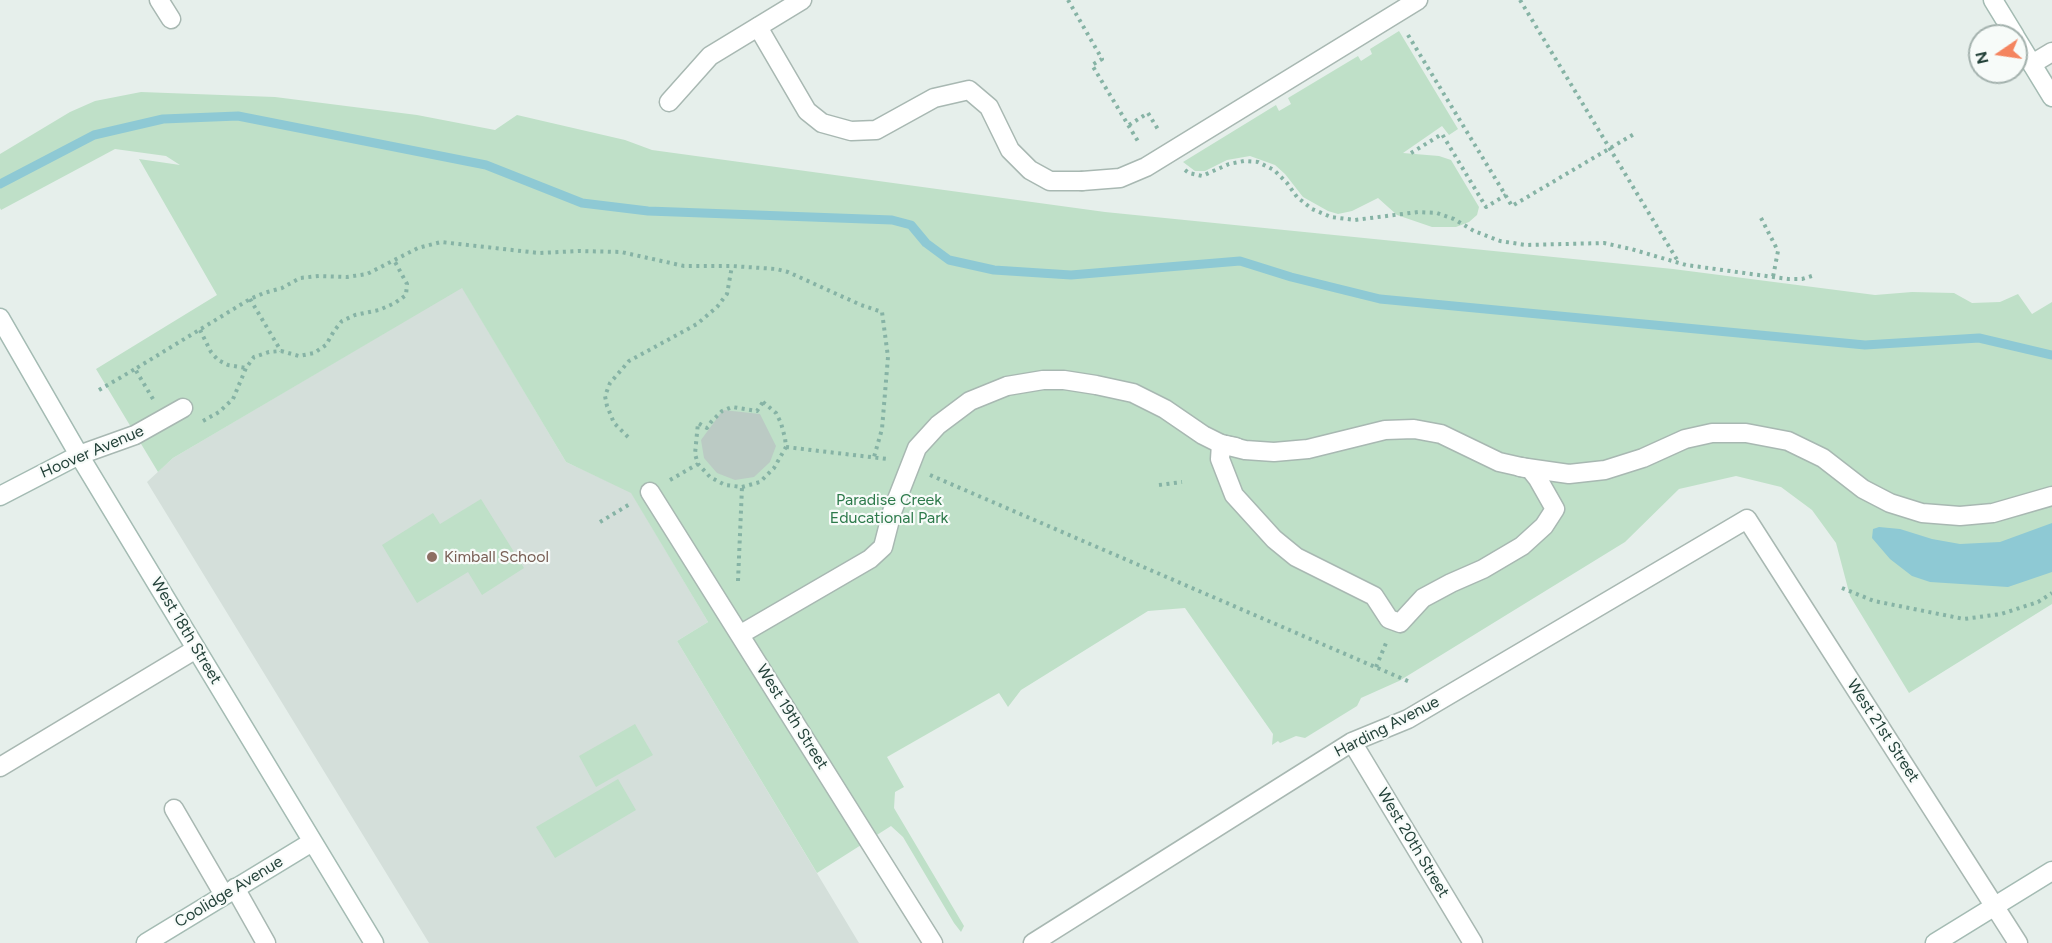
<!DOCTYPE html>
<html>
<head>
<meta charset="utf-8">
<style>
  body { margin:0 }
  #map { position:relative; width:2052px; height:943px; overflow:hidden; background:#e6efeb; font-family:Figtree,sans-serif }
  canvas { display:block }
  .north { position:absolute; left:1968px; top:24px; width:60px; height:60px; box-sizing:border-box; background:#f7fbf9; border:2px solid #a3b1ad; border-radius:50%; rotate:257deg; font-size:16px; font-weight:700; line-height:24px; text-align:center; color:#24423a }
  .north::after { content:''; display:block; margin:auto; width:21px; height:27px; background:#f4845f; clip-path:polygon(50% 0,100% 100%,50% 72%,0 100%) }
</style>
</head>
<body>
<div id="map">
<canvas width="2052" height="943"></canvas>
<div class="north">N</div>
</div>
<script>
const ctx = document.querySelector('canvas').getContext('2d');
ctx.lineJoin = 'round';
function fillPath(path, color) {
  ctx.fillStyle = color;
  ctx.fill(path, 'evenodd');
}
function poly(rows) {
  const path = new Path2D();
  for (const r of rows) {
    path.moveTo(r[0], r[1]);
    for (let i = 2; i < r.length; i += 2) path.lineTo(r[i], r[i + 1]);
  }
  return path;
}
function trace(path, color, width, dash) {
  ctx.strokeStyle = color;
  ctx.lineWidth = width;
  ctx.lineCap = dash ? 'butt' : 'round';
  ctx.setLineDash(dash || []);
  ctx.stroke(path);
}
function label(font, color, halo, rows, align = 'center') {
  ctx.font = font + ' Figtree,sans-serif';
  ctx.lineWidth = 4.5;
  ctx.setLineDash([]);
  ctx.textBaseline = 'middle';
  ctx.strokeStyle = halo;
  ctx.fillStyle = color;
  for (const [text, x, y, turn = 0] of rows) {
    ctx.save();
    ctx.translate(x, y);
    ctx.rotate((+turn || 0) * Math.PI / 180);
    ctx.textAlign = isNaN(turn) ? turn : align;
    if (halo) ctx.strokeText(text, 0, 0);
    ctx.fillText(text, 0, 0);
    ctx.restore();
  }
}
fillPath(poly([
  [462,287,566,462,631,492,708,622,677,641,859,943,429,943,147,482,173,458]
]), '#d4dfda');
fillPath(poly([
  [1399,31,1458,129,1449,135,1442,126,1403,153,1439,156,1451,160,1479,207,1477,215,1469,222,1456,227,1432,227,1397,215,1378,198,1352,211,1338,214,1328,211,1303,197,1285,174,1275,165,1250,156,1227,160,1205,171,1195,171,1183,162,1276,105,1279,111,1291,104,1288,98,1358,56,1361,61,1372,54,1370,49],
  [141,92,275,97,417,115,495,130,517,115,625,140,652,150,1105,212,1673,269,1875,295,1912,292,1954,293,1972,303,2000,302,2018,294,2032,314,2052,302,2052,604,1909,693,1850,596,1836,543,1812,510,1781,487,1736,476,1679,489,1625,542,1399,681,1361,698,1357,706,1305,738,1296,736,1280,743,1278,741,1272,745,1273,734,1185,608,1148,611,1021,690,1008,707,999,693,887,757,904,787,895,792,894,808,964,926,961,932,954,923,903,837,891,826,817,873,677,641,708,622,631,493,566,462,462,288,173,458,158,472,96,369,217,295,139,159,180,165,166,156,115,149,1,210,0,208,0,154,70,112,95,101],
  [481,499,524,568,482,595,468,572,417,603,382,545,433,513,440,524],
  [635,724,653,755,596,787,579,756],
  [618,779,636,810,555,858,536,827]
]), '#bfe0c8');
fillPath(poly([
  [2052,523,2052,572,2008,587,1930,582,1912,576,1890,559,1872,538,1873,529,1879,527,1900,529,1932,539,1960,544,2000,542]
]), '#8ec9d4');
trace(poly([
  [0,184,94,135,163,119,238,116,486,165,582,203,648,211,892,220,911,225,926,243,949,260,994,270,1071,275,1240,261,1291,277,1380,299,1865,345,1979,338,2052,355]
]), '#8ec9d4', 9);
fillPath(poly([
  [723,410,760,414,776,446,770,462,754,477,735,480,717,473,704,458,701,440]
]), '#bbcac4');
const lane = poly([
  [159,0,171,19],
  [758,27,807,111,822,123,851,131,876,130,934,98,969,90,989,107,1010,150,1030,170,1050,181,1082,181],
  [2032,64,2052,52],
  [1520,467,1569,474,1605,470,1643,458,1685,439,1712,433,1746,433,1788,441,1823,458,1863,489,1890,503,1922,513,1960,516,1993,513,2052,496],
  [741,634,870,559,883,547,892,512,917,448,938,425,970,401,1007,386,1043,380,1064,380,1096,385,1133,393,1165,409,1203,435,1221,444,1236,447],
  [0,767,196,649],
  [174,809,224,895],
  [235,888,266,943]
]);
const street = poly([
  [669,102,710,56,802,0],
  [1082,181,1120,178,1146,167,1418,0],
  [1414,429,1441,434,1499,462,1530,469,1538,479,1555,509,1544,526,1522,546,1483,569,1451,583,1423,598,1400,623,1389,619,1374,596,1296,557,1274,539,1234,495,1220,459,1221,444,1245,450,1274,452,1308,449,1385,430,1414,429],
  [79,455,135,435,183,408],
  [650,492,933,943],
  [1352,742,1473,943],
  [1033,943,1352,742,1408,719,1747,519,2018,943]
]);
const secondary = poly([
  [1993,0,2015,36],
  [2016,38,2052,97],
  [0,318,79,455,374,943],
  [0,496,79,455],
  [146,943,312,842],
  [1935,943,2052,871]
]);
trace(lane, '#a8b8b2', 21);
trace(street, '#a8b8b2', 21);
trace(secondary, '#a4bbb3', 21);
trace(poly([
  [1068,0,1102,59,1092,65,1139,143],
  [1520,0,1679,263],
  [1408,35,1512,206,1634,134],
  [1129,125,1148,113,1159,131],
  [1411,153,1442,134,1486,207,1506,195],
  [1185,170,1189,173,1202,176,1229,164,1244,161,1258,162,1274,170,1287,183,1297,197,1312,209,1331,217,1355,220,1418,212,1437,213,1454,219,1474,231,1500,241,1526,245,1604,243,1631,249,1686,265,1788,279,1802,279,1815,275],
  [1761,218,1778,251,1773,277],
  [250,299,281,351],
  [200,330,211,352,218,360,228,365,246,368],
  [99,390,135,369],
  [153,399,135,369,250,299,264,293,282,288,300,278,319,276,347,277,367,274,418,248,441,242,539,253,580,251,621,252,684,266,732,266,776,269,788,272,861,305,882,312,888,357,882,429,874,457],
  [763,402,776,413,781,423,785,438,786,447,774,468,760,482,742,487,725,485,710,477,698,464,695,454,698,423,707,428,711,422,722,411,732,407,757,411,763,402],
  [203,421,219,412,233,399,246,368,254,357,269,352,281,351,299,356,314,353,326,345,334,331,342,321,355,315,379,310,395,303,406,295,407,284,394,260],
  [628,437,614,423,607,406,605,396,610,383,629,361,697,324,717,307,727,294,732,266],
  [786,447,887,459],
  [930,475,1410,682],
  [670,480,698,464],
  [1159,485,1182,482],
  [600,522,630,504],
  [738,581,742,487],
  [1842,588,1874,601,1964,619,2001,614,2038,602,2052,593],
  [1376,667,1386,643]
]), '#86b3a5', 4, [3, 4.5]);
trace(lane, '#fff', 18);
trace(street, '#fff', 18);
trace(secondary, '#fff', 18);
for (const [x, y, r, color] of [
  [432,557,6,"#8d6e63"]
]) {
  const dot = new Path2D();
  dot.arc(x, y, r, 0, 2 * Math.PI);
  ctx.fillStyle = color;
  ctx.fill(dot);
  trace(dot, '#f7fbf9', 2);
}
label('16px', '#24423a', '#f7fbf9', [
  ["Hoover Avenue",92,452,-23],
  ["West 18th Street",186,631,59],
  ["West 19th Street",792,717,58],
  ["Harding Avenue",1387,727,-27],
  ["West 21st Street",1883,731,57],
  ["West 20th Street",1413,843,59],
  ["Coolidge Avenue",229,892,-31]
]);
label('16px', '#2d7a4b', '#f7fbf9', [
  ["Paradise Creek",889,500],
  ["Educational Park",889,518]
]);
label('16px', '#785e54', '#f7fbf9', [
  ["Kimball School",444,557]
], 'left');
</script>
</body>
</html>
